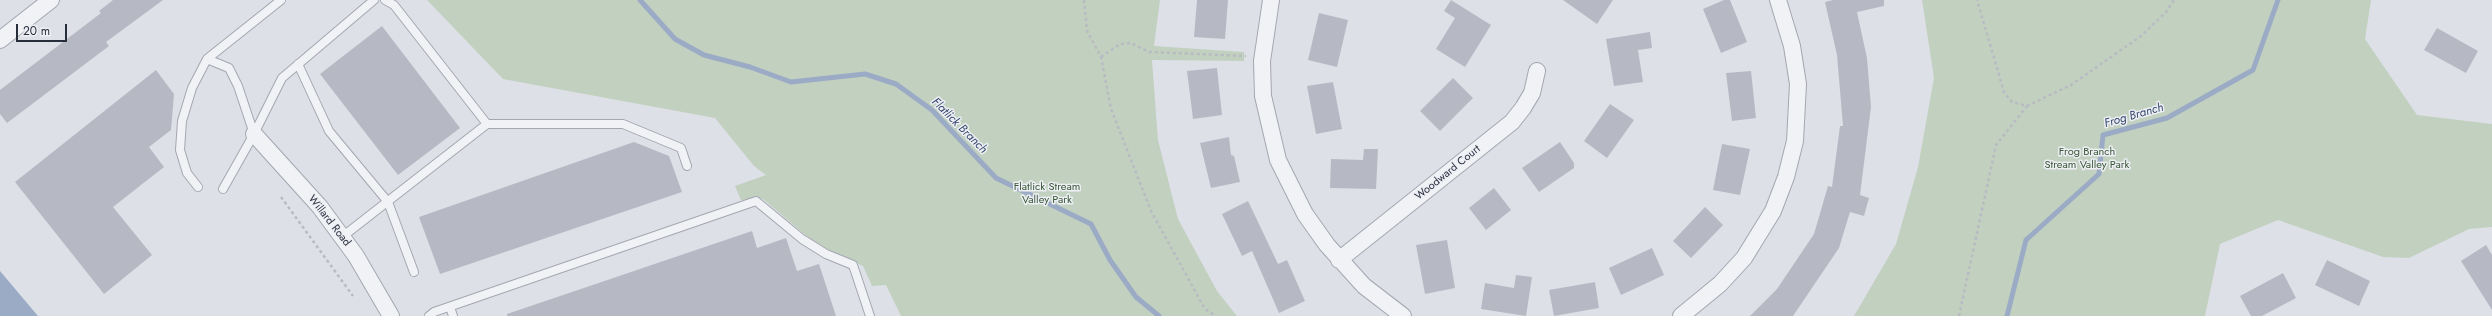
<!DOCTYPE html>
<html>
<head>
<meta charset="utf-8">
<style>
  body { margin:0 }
  #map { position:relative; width:2492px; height:316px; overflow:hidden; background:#dee0e7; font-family:Jost,sans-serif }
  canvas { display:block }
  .scale { position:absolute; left:16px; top:24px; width:51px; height:18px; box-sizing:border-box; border:2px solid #282d3c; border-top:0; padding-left:5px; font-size:12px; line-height:14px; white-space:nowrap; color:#282d3c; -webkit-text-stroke:3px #edeff4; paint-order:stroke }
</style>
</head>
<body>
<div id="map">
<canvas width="2492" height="316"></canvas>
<div class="scale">20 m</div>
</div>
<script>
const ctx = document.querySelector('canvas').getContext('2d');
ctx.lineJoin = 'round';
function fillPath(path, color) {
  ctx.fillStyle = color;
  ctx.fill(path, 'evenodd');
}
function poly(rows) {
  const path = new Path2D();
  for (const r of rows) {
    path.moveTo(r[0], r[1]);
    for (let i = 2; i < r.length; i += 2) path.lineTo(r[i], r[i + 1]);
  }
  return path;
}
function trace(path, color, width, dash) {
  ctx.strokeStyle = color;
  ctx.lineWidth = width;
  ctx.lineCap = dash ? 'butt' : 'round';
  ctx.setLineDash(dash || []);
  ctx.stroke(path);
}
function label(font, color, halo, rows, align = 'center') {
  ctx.font = font + ' Jost,sans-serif';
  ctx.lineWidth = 3;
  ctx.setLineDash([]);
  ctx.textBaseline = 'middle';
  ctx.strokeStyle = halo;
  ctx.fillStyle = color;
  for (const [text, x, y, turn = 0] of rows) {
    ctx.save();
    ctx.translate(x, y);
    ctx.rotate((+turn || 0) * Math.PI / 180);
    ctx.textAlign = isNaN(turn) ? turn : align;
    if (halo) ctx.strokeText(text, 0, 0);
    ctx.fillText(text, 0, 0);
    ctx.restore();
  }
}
fillPath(poly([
  [427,0,1160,0,1154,46,1244,52,1244,61,1152,60,1158,140,1178,219,1217,291,1237,316,901,316,886,285,872,286,863,266,815,243,763,199,741,200,735,186,766,175,754,166,715,118,503,79],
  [1922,0,2371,0,2365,39,2417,115,2492,124,2492,227,2469,229,2409,258,2383,257,2278,220,2220,244,2205,316,1854,316,1896,244,1918,167,1934,78]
]), '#c2d0c0');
fillPath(poly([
  [0,271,38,316,0,316]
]), '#9babc5');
trace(poly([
  [640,0,675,39,704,55,750,67,791,82,865,74,896,84,932,110,996,178,1091,224,1110,260,1136,297,1159,316],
  [2007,316,2026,240,2099,174,2103,135,2167,118,2253,70,2278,0]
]), '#9babc5', 5);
fillPath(poly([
  [113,0,163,0,106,42,109,46,7,123,0,114,0,90,101,13,99,11],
  [1197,0,1228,0,1225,39,1194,37],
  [1451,0,1491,25,1465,67,1436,49,1455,18,1444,11],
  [1563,0,1613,0,1597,24],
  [1724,0,1730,0,1747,42,1721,53,1703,9],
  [1833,0,1884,0,1884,6,1857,12,1867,58,1871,107,1860,195,1869,198,1864,216,1850,212,1839,248,1793,316,1750,316,1777,289,1814,234,1828,186,1832,187,1840,126,1843,126,1837,55,1825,2],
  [1319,13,1348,20,1337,67,1308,60],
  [382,26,460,128,398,175,320,74],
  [2437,28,2478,51,2466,73,2424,50],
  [1650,32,1652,48,1638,50,1643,82,1614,86,1606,39],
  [1217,68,1222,115,1193,119,1187,71],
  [156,70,174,94,171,130,149,147,164,167,113,207,152,255,104,294,15,182],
  [1751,71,1756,118,1732,121,1726,73],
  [1453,78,1473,98,1440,131,1420,111],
  [1333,82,1342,129,1316,134,1307,86],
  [1610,104,1634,120,1607,158,1584,141],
  [1229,137,1231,155,1234,156,1240,182,1211,188,1200,143],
  [634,142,669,156,682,192,440,274,419,217],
  [1560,142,1574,163,1574,168,1539,192,1522,168],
  [1722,144,1750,149,1740,195,1713,190],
  [1364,149,1378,149,1376,189,1330,188,1331,159,1363,160],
  [1494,188,1511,210,1486,230,1469,208],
  [1248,201,1278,264,1287,260,1305,301,1279,313,1252,251,1242,256,1222,214],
  [1705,207,1723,225,1691,258,1673,241],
  [752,231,757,248,786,238,797,271,819,264,836,316,507,316,507,314],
  [1447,240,1455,288,1425,294,1416,245],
  [2486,245,2492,255,2492,310,2461,261],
  [1652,248,1664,275,1621,295,1609,268],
  [2327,260,2370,281,2359,306,2315,285],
  [2283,273,2296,298,2262,316,2251,316,2240,296],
  [1516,275,1532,277,1526,316,1481,309,1485,283,1514,288],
  [1595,282,1599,308,1554,316,1549,290]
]), '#b6b9c3');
const service = poly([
  [207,59,229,68,238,86,254,134],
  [298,64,329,131,388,202,414,272],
  [487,124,623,124,681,148,687,166],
  [198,187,187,173,180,150,182,121,192,88,207,59,281,0],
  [223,189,254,134,282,78,374,0],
  [342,237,487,124,394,5,385,0],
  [450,307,453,316],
  [429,316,434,312,756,201,802,239,826,254,853,265,870,316]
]);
const minor = poly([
  [1271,0,1262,61,1263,96,1278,160,1305,214,1327,245,1364,286,1403,316],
  [0,40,51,0],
  [254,134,320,207,356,256,391,316],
  [1339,260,1512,122,1523,108,1532,93,1537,71],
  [1681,316,1720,284,1744,258,1773,211,1786,177,1795,141,1798,84,1792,46,1778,0]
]);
trace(service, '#a4a7b0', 10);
trace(minor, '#a4a7b0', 18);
trace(poly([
  [1084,0,1087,31,1101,57,1111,109,1151,211,1205,309,1216,316],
  [1101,57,1120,44,1131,43,1149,52,1246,56],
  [2027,106,2071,85,2141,36,2166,12,2174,0],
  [281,197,353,296],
  [1959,316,1996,145,2027,106,2012,102,2004,92,1977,0]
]), '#b8bbc1', 2.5, [3, 3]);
trace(service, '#f0f2f5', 8);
trace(minor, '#f0f2f5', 16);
label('11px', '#395736', '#edeff4', [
  ["Frog Branch",2087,152],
  ["Stream Valley Park",2087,165],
  ["Flatlick Stream",1047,187],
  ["Valley Park",1047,200]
]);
label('11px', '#282d3c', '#edeff4', [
  ["Woodward Court",1448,173,-39],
  ["Willard Road",329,221,52]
]);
label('italic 12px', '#35486e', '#edeff4', [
  ["Frog Branch",2134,116,-16],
  ["Flatlick Branch",959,126,45]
]);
</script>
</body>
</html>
